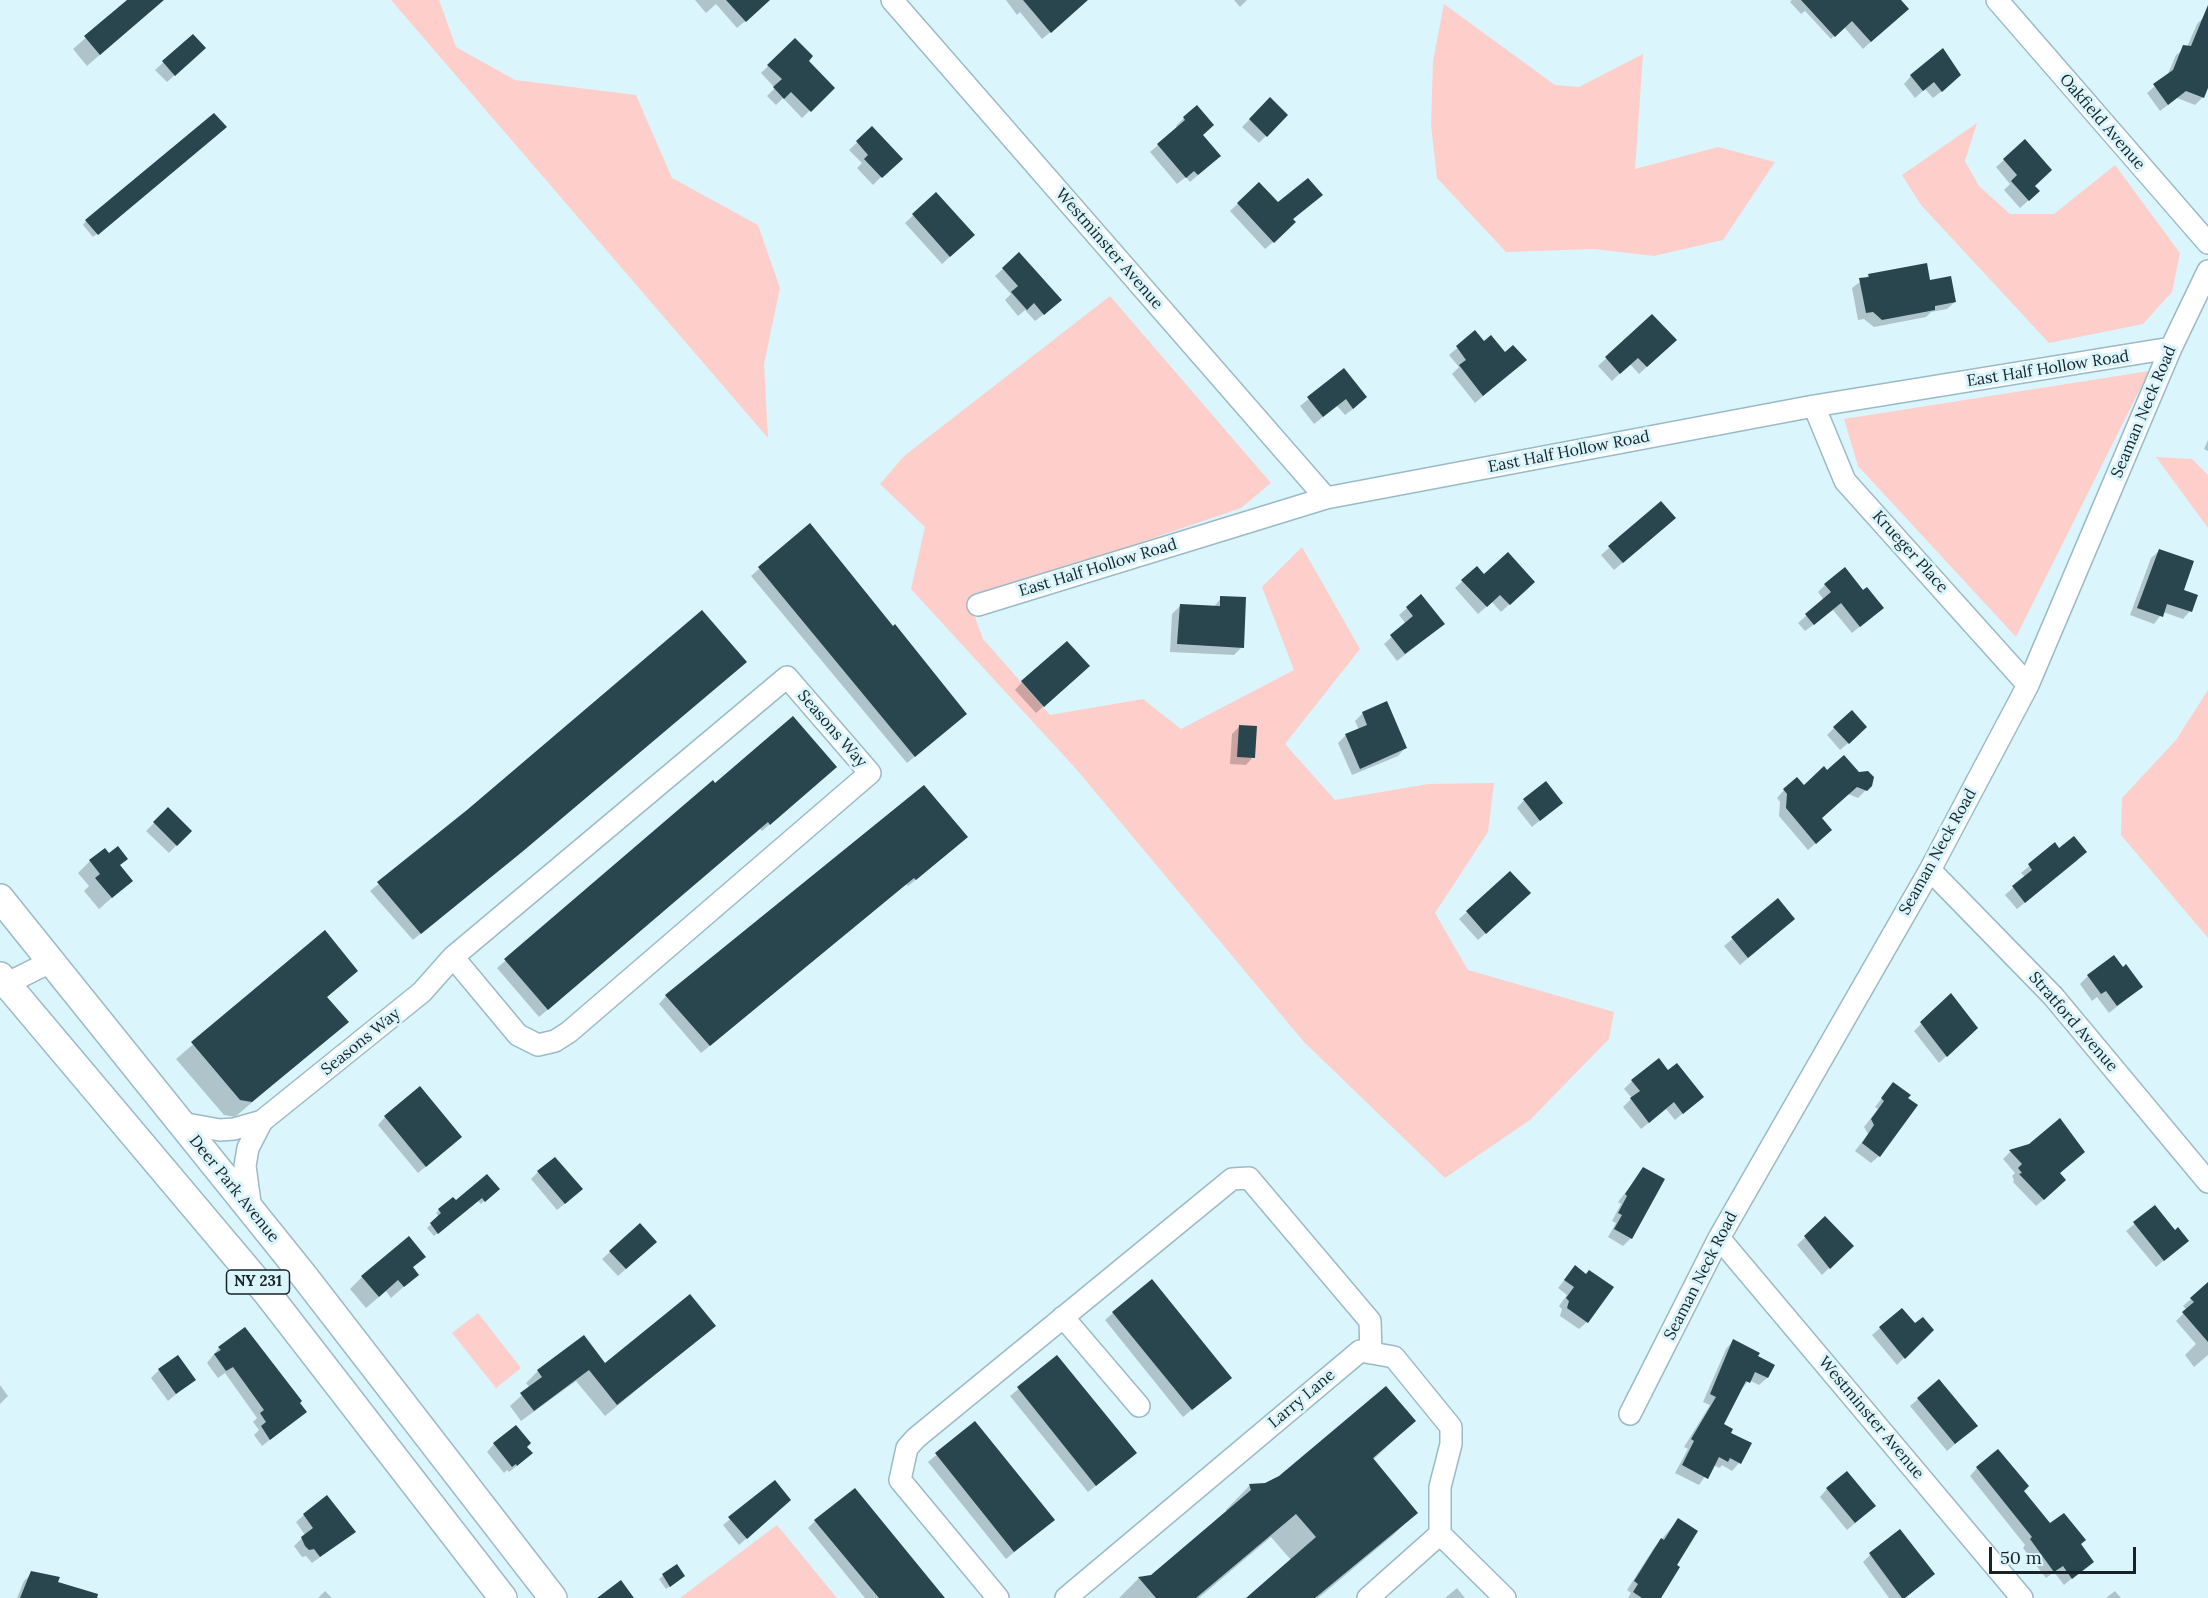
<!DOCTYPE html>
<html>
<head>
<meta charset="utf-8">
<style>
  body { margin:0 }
  #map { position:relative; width:2208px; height:1598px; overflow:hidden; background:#dbf5fd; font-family:Lora,serif }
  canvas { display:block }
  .scale { position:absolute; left:1989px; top:1547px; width:147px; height:27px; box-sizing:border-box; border:3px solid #172427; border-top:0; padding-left:8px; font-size:18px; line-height:21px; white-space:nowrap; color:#172427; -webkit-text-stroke:4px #dbf5fd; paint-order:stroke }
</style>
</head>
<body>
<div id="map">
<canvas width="2208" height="1598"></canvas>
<div class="scale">50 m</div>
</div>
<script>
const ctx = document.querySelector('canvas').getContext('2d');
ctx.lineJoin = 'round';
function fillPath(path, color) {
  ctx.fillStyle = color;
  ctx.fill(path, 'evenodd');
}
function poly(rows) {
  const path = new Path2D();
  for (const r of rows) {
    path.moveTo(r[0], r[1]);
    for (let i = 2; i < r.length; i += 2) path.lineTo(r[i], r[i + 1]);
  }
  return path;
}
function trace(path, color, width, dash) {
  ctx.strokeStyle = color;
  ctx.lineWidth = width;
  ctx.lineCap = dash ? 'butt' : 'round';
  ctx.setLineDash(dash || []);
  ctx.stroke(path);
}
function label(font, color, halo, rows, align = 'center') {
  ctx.font = font + ' Lora,serif';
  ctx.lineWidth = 6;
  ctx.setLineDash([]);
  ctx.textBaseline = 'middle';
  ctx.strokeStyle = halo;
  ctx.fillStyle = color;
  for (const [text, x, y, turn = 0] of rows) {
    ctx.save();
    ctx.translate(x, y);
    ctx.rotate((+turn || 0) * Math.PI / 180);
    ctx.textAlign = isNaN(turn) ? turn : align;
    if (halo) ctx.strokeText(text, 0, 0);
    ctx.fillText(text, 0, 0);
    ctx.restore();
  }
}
fillPath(poly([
  [391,0,439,0,456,47,515,80,636,95,672,178,758,225,780,288,764,364,768,438],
  [1444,4,1555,85,1579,87,1643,54,1635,169,1718,147,1775,162,1723,240,1654,256,1594,249,1506,252,1437,178,1431,125,1433,61],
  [1977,123,1965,161,1979,186,2010,214,2054,214,2115,165,2180,253,2172,292,2143,324,2049,343,1921,205,1902,175],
  [1110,296,1271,483,1241,508,969,601,983,639,1050,715,1143,699,1181,729,1294,670,1262,587,1302,547,1360,649,1285,744,1335,800,1428,784,1494,783,1488,832,1435,913,1468,970,1614,1012,1609,1039,1530,1120,1445,1178,1304,1042,1077,770,911,589,925,527,880,484,904,456],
  [2149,371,2016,637,1858,466,1844,419],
  [2156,457,2192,459,2208,475,2208,528],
  [2208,690,2208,938,2121,835,2122,798,2176,740],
  [478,1313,521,1368,496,1388,452,1333],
  [777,1525,837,1598,680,1598]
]), '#fececa');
fillPath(poly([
  [129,0,162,0,87,66,73,49],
  [695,0,760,0,756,12,737,28,716,4,706,13],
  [1006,0,1075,0,1072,14,1042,39,1020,12,1017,15],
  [1234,0,1247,0,1240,7],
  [1792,0,1899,0,1899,16,1863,49,1844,27,1831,39,1805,11,1801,14,1790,2],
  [2205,16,2208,17,2208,84,2202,98,2195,105,2177,98,2160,111,2147,93,2167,76,2176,55,2187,47,2197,24],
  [192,36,196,56,167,82,155,70],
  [795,40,807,61,833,88,802,118,783,98,776,105,767,96,775,88,761,73],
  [1911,76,1952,83,1933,98,1925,89,1915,98,1904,84],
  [1270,99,1286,115,1259,143,1242,127],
  [1184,118,1201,135,1211,164,1190,182,1186,177,1177,184,1150,152,1178,128,1176,126],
  [872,128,900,158,873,185,857,168,862,163,849,150],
  [222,131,93,237,83,225,86,221],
  [2025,141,2033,186,2030,199,2020,208,2004,190,2010,184,1996,167],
  [1259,184,1278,205,1313,202,1292,220,1287,230,1265,249,1230,211],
  [936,194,965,243,942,264,905,223],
  [1019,254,1053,307,1035,321,1025,310,1018,316,1005,300,1011,294,995,276],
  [1869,275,1928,282,1955,302,1947,309,1931,312,1926,317,1874,327,1864,319,1858,320,1852,288],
  [1652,316,1667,348,1639,374,1630,364,1612,381,1598,366],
  [1475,333,1484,344,1525,360,1475,403,1452,374,1459,367,1449,355],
  [1344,370,1358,405,1345,415,1337,406,1314,424,1300,406],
  [2208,440,2208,451,2204,449],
  [1661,503,1667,525,1614,570,1601,555],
  [809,525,893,628,957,722,907,763,751,576],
  [2159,551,2190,611,2183,619,2163,612,2154,624,2130,615,2151,558],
  [1477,568,1484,576,1526,589,1501,612,1492,602,1478,614,1455,588],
  [1825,585,1863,592,1882,608,1852,633,1833,610,1805,631,1798,623,1824,600,1818,592],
  [1421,596,1435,631,1397,661,1384,644,1406,624,1399,615],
  [1221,598,1242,647,1234,655,1170,652,1172,614,1180,606,1213,608],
  [737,669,413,940,370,891,468,811],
  [1080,674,1036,713,1015,690,1022,682],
  [1363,713,1405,748,1398,756,1352,775,1338,743,1346,735,1359,730,1355,721],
  [1240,726,1253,757,1246,765,1230,764,1232,734],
  [1834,728,1858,735,1840,750,1827,735],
  [1827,772,1871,785,1858,798,1848,794,1821,819,1823,837,1808,850,1779,816,1780,802,1777,798,1784,790,1804,787],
  [828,774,762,831,760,829,539,1017,497,968,712,782,715,785],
  [1524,800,1561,803,1532,827,1517,808],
  [168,809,190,831,169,853,146,831],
  [2055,844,2059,850,2078,860,2017,909,2005,895,2025,877,2021,873],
  [958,845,908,886,906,884,701,1053,659,1004,666,996],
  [90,861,131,881,99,909,84,891,89,886,78,873],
  [1778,900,1786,926,1740,965,1724,946],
  [1521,901,1478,940,1459,919,1467,912],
  [324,932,356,971,326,998,347,1021,235,1117,224,1115,176,1059],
  [2088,976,2141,987,2109,1013,2097,997,2092,1001,2080,984],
  [1921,1024,1969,1035,1939,1063,1914,1031],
  [1668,1072,1702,1097,1675,1120,1666,1109,1641,1129,1623,1107,1632,1098,1624,1089,1632,1081],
  [1893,1084,1879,1156,1871,1163,1855,1151,1868,1134,1864,1127,1878,1109,1875,1107],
  [385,1117,453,1144,418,1173,378,1125],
  [2029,1145,2083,1152,2059,1174,2057,1188,2036,1206,2013,1182,2014,1180,2012,1176,2015,1173,2003,1159,2010,1152],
  [1644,1169,1631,1238,1623,1246,1608,1237,1616,1223,1612,1221,1621,1204,1618,1202],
  [538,1172,573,1197,557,1210,531,1179],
  [498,1189,481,1204,478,1201,434,1236,427,1228,439,1217,436,1213,439,1210],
  [2155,1207,2174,1232,2187,1241,2156,1267,2126,1231],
  [1825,1218,1852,1246,1822,1275,1797,1245],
  [647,1250,618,1276,602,1259,610,1252],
  [424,1257,412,1268,417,1275,391,1298,386,1291,366,1308,350,1289,362,1277],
  [1575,1267,1587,1322,1579,1329,1560,1316,1562,1309,1559,1306,1567,1295,1558,1288],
  [2208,1284,2208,1355,2194,1367,2185,1355,2196,1344,2176,1321,2187,1310,2183,1306],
  [1113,1313,1222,1385,1183,1417,1105,1320],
  [714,1326,605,1416,576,1381,521,1421,510,1406,530,1388,526,1383,538,1371,584,1337,605,1365],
  [1915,1326,1932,1330,1897,1365,1872,1335,1880,1328],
  [1733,1341,1756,1357,1767,1378,1759,1385,1749,1380,1741,1390,1722,1425,1729,1433,1739,1463,1732,1471,1722,1465,1720,1468,1713,1465,1699,1485,1675,1473,1688,1449,1684,1447,1710,1405,1703,1402,1726,1349],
  [219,1348,299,1403,305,1412,262,1446,254,1435,259,1430,253,1422,257,1418,225,1373,218,1378,207,1363],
  [1057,1357,1127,1461,1088,1492,1010,1396],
  [159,1370,194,1379,168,1401,151,1378],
  [0,1385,8,1396,0,1404],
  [1918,1399,1976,1426,1947,1451,1910,1406],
  [1414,1421,1373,1460,1416,1513,1392,1536,1318,1598,1248,1598,1291,1560,1271,1537,1199,1598,1119,1598,1139,1578,1151,1576,1227,1512,1226,1510,1249,1486,1265,1485],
  [975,1423,1045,1527,1006,1559,928,1462],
  [494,1444,526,1447,523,1461,509,1472,507,1470,504,1473,487,1452],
  [1977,1468,2022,1491,2050,1525,2080,1545,2092,1562,2064,1585,2054,1572,2046,1578,2023,1548,2025,1545,1970,1476],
  [775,1482,783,1506,739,1545,723,1525],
  [1827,1489,1867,1513,1847,1530,1820,1497],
  [304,1515,354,1532,312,1563,306,1556,302,1557,294,1546,305,1535,296,1522],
  [1678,1520,1696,1532,1658,1598,1628,1598,1631,1593,1627,1590,1654,1548],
  [815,1521,943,1598,865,1598,808,1528],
  [1870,1555,1933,1574,1905,1598,1889,1598,1863,1562],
  [676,1566,680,1579,666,1589,659,1579],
  [32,1573,58,1578,56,1583,71,1598,17,1598,24,1581],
  [1457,1588,1465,1598,1445,1598],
  [325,1591,332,1598,318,1598],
  [2115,1591,2121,1598,2106,1598]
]), '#0003');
fillPath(poly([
  [127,0,164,0,100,55,84,36],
  [726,0,770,0,746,22],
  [1023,0,1088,0,1051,33],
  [1801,0,1901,0,1909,9,1871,42,1852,21,1835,37],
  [2208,5,2208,88,2204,98,2186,91,2168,105,2153,84,2173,70,2183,45,2191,46],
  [193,34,206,48,175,76,162,61],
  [795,38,813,56,809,61,835,88,811,112,791,92,784,99,773,87,782,79,767,65],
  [1943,48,1961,75,1942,92,1934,82,1923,91,1910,75],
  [1270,97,1288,115,1267,137,1249,119],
  [1197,105,1214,125,1203,135,1221,156,1198,175,1194,171,1186,178,1157,144,1185,120,1183,117],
  [214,113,227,127,98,235,85,220],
  [872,126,903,159,882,178,864,159,868,155,856,141],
  [2025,139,2052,170,2035,186,2040,191,2029,201,2011,181,2017,175,2003,159],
  [1308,178,1323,195,1293,219,1296,222,1274,243,1237,203,1259,182,1278,202],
  [936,192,975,235,950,257,912,214],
  [1019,252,1062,300,1044,315,1034,303,1027,310,1011,292,1018,286,1002,268],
  [1927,263,1930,280,1951,276,1956,302,1935,306,1935,310,1882,320,1873,312,1866,313,1859,278,1869,277,1868,274],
  [1652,314,1677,340,1647,367,1638,358,1620,374,1605,357],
  [1475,330,1484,341,1491,335,1505,352,1513,345,1527,360,1483,396,1459,365,1466,360,1456,346],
  [1344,368,1367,397,1353,409,1346,399,1323,417,1307,397],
  [1661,501,1676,518,1623,563,1608,546],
  [810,523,893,626,895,624,967,714,915,757,758,567],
  [2159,549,2194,561,2184,590,2198,595,2192,612,2167,604,2163,617,2137,608],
  [1508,552,1535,582,1510,605,1500,595,1487,607,1461,580,1477,566,1484,574],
  [1845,567,1863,590,1867,587,1884,608,1860,627,1841,603,1814,625,1805,614,1831,592,1824,584],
  [1421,594,1445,624,1405,654,1390,635,1413,616,1406,607],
  [1220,596,1246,597,1244,648,1177,644,1180,604,1220,606],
  [702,610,747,662,522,852,421,934,377,882,467,810],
  [1067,641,1090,666,1044,707,1021,681],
  [1387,701,1407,748,1360,769,1345,734,1367,725,1362,712],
  [1852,710,1867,727,1849,744,1833,727],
  [793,716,837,767,770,825,768,822,548,1010,504,959,713,780,715,783],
  [1239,725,1257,726,1255,758,1237,757],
  [1844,755,1859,772,1868,771,1874,777,1872,786,1867,791,1857,787,1822,818,1832,830,1816,844,1786,808,1787,794,1783,789,1797,777,1804,785,1824,766,1827,770],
  [1546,781,1563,803,1540,821,1523,799],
  [924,785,968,837,916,880,914,878,710,1046,665,995],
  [168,807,192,831,177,846,153,822],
  [2074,836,2087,852,2025,903,2012,886,2032,870,2028,864,2055,842,2059,848],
  [118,846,128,859,120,865,133,881,112,898,95,878,100,874,89,860,105,848,109,853],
  [1510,871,1531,893,1486,934,1466,911],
  [1778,898,1795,919,1748,958,1731,937],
  [325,930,358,971,327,997,349,1022,252,1102,240,1100,191,1042],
  [2114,955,2123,967,2126,964,2143,987,2117,1006,2106,991,2101,994,2087,975],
  [1951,993,1978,1028,1947,1057,1920,1022],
  [1659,1058,1668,1070,1677,1063,1704,1097,1683,1114,1674,1102,1649,1123,1630,1098,1640,1091,1631,1080],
  [1893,1082,1911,1095,1908,1098,1918,1105,1880,1157,1862,1143,1874,1125,1871,1119,1884,1101,1881,1098],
  [420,1086,462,1137,426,1167,384,1116],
  [2060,1118,2085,1152,2060,1173,2066,1180,2044,1200,2019,1174,2022,1173,2018,1168,2022,1164,2009,1150,2029,1144],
  [555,1157,583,1189,565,1204,537,1171],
  [1643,1167,1665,1179,1632,1239,1614,1229,1622,1215,1618,1213,1627,1196,1625,1194],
  [487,1174,500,1189,485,1202,482,1198,438,1234,430,1223,441,1213,438,1209,453,1197,456,1200],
  [2155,1205,2175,1230,2178,1227,2189,1241,2164,1261,2133,1222],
  [1825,1216,1854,1246,1830,1269,1804,1236],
  [640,1223,657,1242,626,1269,609,1251],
  [409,1236,426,1257,413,1267,419,1275,404,1287,398,1280,379,1297,361,1276],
  [1575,1265,1586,1274,1589,1270,1614,1287,1588,1323,1567,1308,1569,1301,1566,1298,1574,1287,1564,1280],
  [1152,1279,1232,1378,1192,1410,1112,1312],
  [2208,1282,2208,1342,2182,1312,2194,1302,2190,1298],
  [690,1294,716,1326,617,1405,589,1370,534,1411,520,1393,542,1377,537,1370,584,1335,605,1363],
  [1902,1308,1915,1323,1923,1317,1934,1330,1905,1359,1879,1327],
  [245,1327,302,1401,300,1403,307,1412,270,1440,261,1426,266,1422,260,1413,264,1410,233,1367,226,1371,214,1354,221,1350,218,1347],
  [1733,1339,1760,1353,1758,1356,1775,1365,1768,1378,1755,1372,1750,1383,1746,1381,1724,1424,1733,1429,1731,1433,1752,1443,1741,1464,1730,1458,1728,1462,1719,1457,1708,1479,1682,1465,1694,1441,1691,1439,1716,1397,1710,1394],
  [178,1355,196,1380,176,1394,158,1369],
  [1057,1355,1137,1453,1096,1486,1017,1387],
  [1939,1379,1978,1426,1955,1444,1917,1398],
  [1386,1386,1416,1421,1373,1458,1418,1513,1315,1598,1246,1598,1316,1537,1296,1514,1196,1598,1156,1598,1138,1577,1151,1575,1251,1490,1249,1484,1265,1483,1279,1476],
  [975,1421,1055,1520,1014,1552,935,1453],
  [516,1425,531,1443,527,1447,533,1453,517,1466,516,1464,512,1467,493,1443],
  [1998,1449,2029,1486,2024,1491,2050,1523,2064,1513,2086,1540,2081,1544,2094,1562,2072,1579,2063,1566,2054,1572,2030,1539,2032,1537,1976,1467],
  [1847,1471,1876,1506,1855,1523,1826,1488],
  [775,1480,791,1500,747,1539,728,1517],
  [855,1488,945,1598,879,1598,814,1520],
  [327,1495,356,1532,320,1557,314,1549,309,1550,305,1546,301,1537,313,1528,303,1514],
  [1678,1518,1698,1531,1677,1565,1680,1567,1661,1598,1642,1598,1633,1592,1638,1584,1634,1581,1661,1538,1664,1540],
  [1900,1529,1935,1574,1905,1598,1902,1598,1869,1553],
  [677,1564,685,1576,670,1587,662,1574],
  [31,1571,60,1577,58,1582,98,1594,97,1598,20,1598],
  [621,1580,634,1598,597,1598]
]), '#29454e');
const minor = poly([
  [892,0,1326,498],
  [1997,0,2208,243],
  [1814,406,1845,481,2028,685],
  [978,605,1326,498,1814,406,2171,348],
  [1930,870,2053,996,2208,1182],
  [0,987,50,962],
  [181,1123,220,1130,234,1129,262,1121],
  [251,1210,245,1166,248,1148,262,1121,422,992,453,957,787,677,870,773,569,1032,555,1041,538,1045,518,1035,453,957],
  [1719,1238,2022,1598],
  [1063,1317,1139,1406],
  [1630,1414,1719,1238,1930,870,2028,685,2171,348,2208,271],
  [1440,1534,1505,1598],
  [998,1598,900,1480,907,1448,916,1438,1232,1179,1249,1178,1370,1321,1371,1353],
  [1066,1598,1360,1351,1394,1357,1451,1427,1451,1444,1440,1487,1440,1534],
  [1368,1598,1440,1534]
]);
const major = poly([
  [0,898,304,1276,553,1598],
  [0,976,267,1293,503,1598]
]);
trace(minor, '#9bbac5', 24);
trace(major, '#9bbac5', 30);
trace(minor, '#fff', 21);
trace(major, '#fff', 27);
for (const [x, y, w] of [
  [258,1282,63]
]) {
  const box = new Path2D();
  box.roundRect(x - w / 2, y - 12, w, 24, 4.5);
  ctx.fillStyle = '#dbf5fd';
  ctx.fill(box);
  trace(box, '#172427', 1.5);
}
label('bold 15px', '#172427', null, [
  ["NY 231",258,1282]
]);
label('16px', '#172427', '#dbf5fd', [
  ["Oakfield Avenue",2102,122,49],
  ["Westminster Avenue",1109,249,49],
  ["East Half Hollow Road",2048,369,-9],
  ["Seaman Neck Road",2144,412,-67],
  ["East Half Hollow Road",1569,452,-11],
  ["Krueger Place",1910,552,48],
  ["East Half Hollow Road",1098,568,-17],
  ["Seasons Way",832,729,49],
  ["Seaman Neck Road",1938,852,-61],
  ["Stratford Avenue",2073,1022,49],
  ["Seasons Way",361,1042,-39],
  ["Deer Park Avenue",234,1189,51],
  ["Seaman Neck Road",1701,1276,-63],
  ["Larry Lane",1302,1399,-40],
  ["Westminster Avenue",1871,1418,50]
]);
</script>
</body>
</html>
